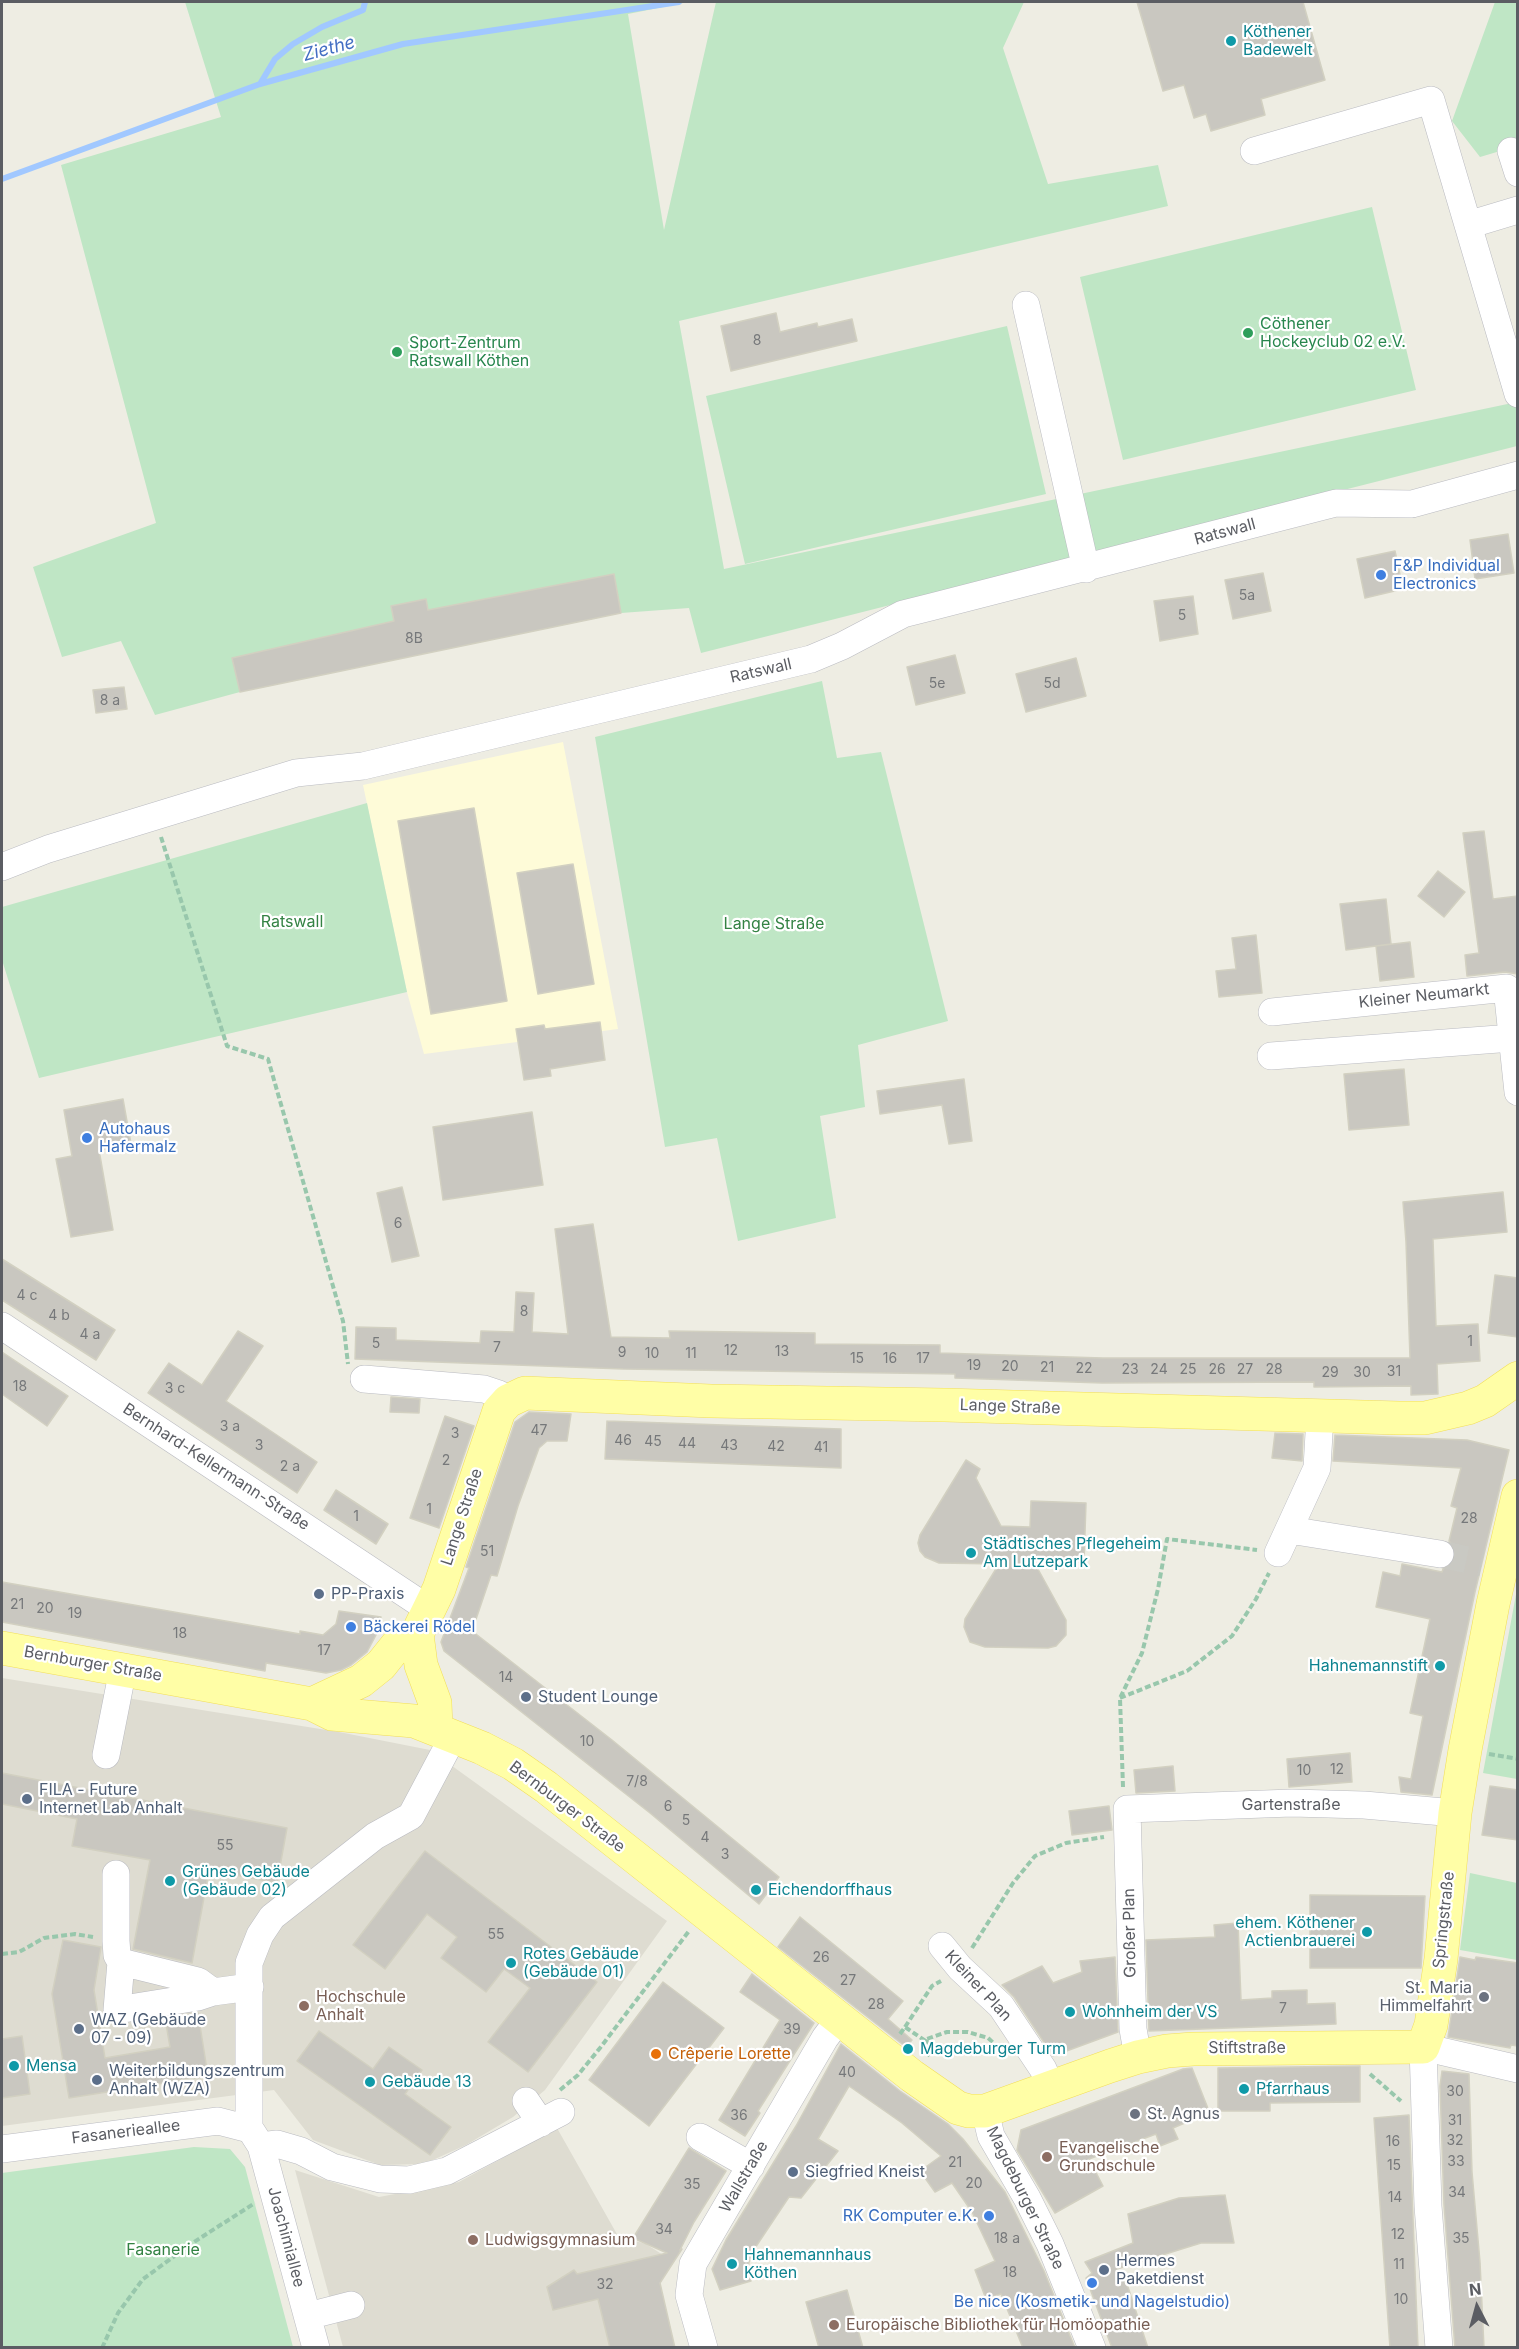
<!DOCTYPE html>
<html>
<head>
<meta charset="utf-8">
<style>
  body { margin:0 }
  #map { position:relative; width:1519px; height:2349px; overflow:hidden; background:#eeede3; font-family:Inter,sans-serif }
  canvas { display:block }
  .frame { position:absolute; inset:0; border:3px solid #5b5d63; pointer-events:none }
  .north { position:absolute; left:1447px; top:2277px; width:60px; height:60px; -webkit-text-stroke:4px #fff; paint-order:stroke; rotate:354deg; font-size:16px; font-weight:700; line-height:24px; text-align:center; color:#5b5d63 }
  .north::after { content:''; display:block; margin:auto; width:21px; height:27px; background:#5b5d63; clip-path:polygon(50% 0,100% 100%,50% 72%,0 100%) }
</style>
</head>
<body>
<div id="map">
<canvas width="1519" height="2349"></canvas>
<div class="frame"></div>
<div class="north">N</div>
</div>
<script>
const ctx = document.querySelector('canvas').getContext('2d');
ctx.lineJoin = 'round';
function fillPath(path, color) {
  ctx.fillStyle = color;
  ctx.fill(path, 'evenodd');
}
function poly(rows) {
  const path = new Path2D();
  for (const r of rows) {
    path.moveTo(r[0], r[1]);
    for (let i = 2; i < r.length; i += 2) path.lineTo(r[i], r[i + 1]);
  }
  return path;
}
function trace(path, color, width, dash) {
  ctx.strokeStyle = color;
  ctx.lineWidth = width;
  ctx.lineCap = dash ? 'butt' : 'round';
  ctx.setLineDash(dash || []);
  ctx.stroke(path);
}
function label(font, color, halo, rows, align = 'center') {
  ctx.font = font + ' Inter,sans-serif';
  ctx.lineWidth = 4.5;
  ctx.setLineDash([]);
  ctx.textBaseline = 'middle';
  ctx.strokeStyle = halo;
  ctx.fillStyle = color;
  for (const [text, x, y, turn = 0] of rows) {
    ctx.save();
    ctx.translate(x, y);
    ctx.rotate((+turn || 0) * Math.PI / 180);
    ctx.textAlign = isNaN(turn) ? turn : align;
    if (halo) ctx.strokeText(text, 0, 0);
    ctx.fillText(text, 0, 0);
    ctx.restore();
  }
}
fillPath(poly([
  [563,742,618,1029,424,1054,407,992,363,785]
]), '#fefbd8');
fillPath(poly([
  [2,1678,339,1732,430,1750,667,1921,545,2090,513,2117,466,2145,424,2164,380,2165,313,2140,274,2090,2,2126],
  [557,2128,618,2236,646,2244,674,2262,660,2283,675,2347,343,2347,295,2170,379,2197,459,2182]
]), '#dedcd1');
fillPath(poly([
  [185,2,688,2,628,14,664,230,716,2,1024,2,1003,48,1048,184,1158,165,1168,206,679,321,724,569,1517,402,1517,446,701,653,689,608,621,613,240,692,155,715,121,641,62,657,33,567,156,523,61,165,221,117],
  [1495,2,1517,2,1517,146,1480,157,1452,121],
  [1372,207,1416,390,1123,460,1080,277],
  [1007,326,1046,494,745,564,706,396],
  [822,681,837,758,881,752,948,1021,858,1045,865,1107,820,1116,836,1218,738,1241,717,1138,665,1147,595,737],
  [367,803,407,992,39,1078,2,960,2,907],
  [1517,1589,1518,1779,1517,1779,1483,1773],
  [1470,1873,1517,1883,1517,1960,1460,1950],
  [194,2147,230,2149,245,2167,293,2347,2,2347,2,2173]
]), '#bfe6c5');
trace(poly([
  [260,84,275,59,293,44,322,27,363,10,365,2],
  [2,179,260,84,403,44,679,2]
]), '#a1c8ff', 6);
const building = poly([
  [1137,2,1303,2,1325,80,1261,99,1265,115,1211,131,1206,114,1194,118,1184,85,1163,91,1137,2],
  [776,313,780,332,817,323,818,327,852,319,857,341,731,371,721,326,776,313],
  [1508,534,1514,573,1475,579,1470,540,1508,534],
  [1395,551,1403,589,1365,598,1357,559,1395,551],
  [1263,573,1271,611,1233,619,1225,580,1263,573],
  [614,574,621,613,240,692,232,658,394,621,391,606,426,599,428,610,614,574],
  [1193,596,1198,634,1160,641,1154,601,1193,596],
  [955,655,965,693,916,705,907,667,955,655],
  [1076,658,1086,696,1026,712,1016,674,1076,658],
  [124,687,127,709,96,713,93,690,124,687],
  [474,808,507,1001,431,1014,398,821,474,808],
  [1484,831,1493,899,1518,896,1518,974,1505,972,1467,976,1465,955,1479,953,1463,833,1484,831],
  [573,864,594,984,538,994,517,873,573,864],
  [1438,871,1465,892,1444,917,1418,896,1438,871],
  [1386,899,1391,944,1346,950,1340,904,1386,899],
  [1256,935,1262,993,1219,997,1216,971,1236,969,1232,938,1256,935],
  [1410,942,1414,977,1380,981,1376,946,1410,942],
  [600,1022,605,1060,550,1069,551,1076,524,1080,516,1029,544,1025,545,1029,600,1022],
  [1404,1069,1409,1125,1349,1130,1344,1074,1404,1069],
  [964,1079,972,1141,949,1144,942,1105,880,1114,877,1091,964,1079],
  [123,1099,131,1144,99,1150,113,1230,71,1237,56,1159,72,1156,64,1110,123,1099],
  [532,1112,543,1185,443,1200,433,1127,532,1112],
  [402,1187,419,1256,392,1262,377,1193,402,1187],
  [1503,1192,1507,1232,1433,1239,1436,1326,1478,1324,1480,1361,1437,1364,1438,1394,1411,1395,1411,1386,1314,1387,1314,1382,1102,1383,955,1378,955,1374,623,1369,355,1359,356,1327,396,1328,396,1340,480,1343,481,1331,514,1332,516,1292,534,1293,532,1332,568,1334,555,1229,593,1224,611,1337,670,1338,669,1331,815,1333,815,1344,940,1345,940,1353,1103,1358,1410,1358,1406,1242,1403,1202,1503,1192],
  [2,1259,115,1330,96,1360,2,1300,2,1259],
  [1495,1275,1518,1278,1518,1337,1488,1333,1495,1275],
  [238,1331,263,1346,226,1401,317,1462,297,1493,148,1393,169,1363,202,1385,238,1331],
  [2,1352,68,1396,47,1426,2,1394,2,1352],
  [391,1397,420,1399,419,1413,390,1412,391,1397],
  [529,1412,571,1414,567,1441,547,1441,539,1448,518,1506,497,1576,491,1575,472,1631,612,1740,779,1877,759,1904,650,1813,444,1651,441,1642,469,1568,466,1567,515,1422,529,1412],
  [445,1416,474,1426,439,1528,410,1518,445,1416],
  [607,1421,841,1429,841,1468,605,1459,607,1421],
  [1275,1433,1303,1434,1302,1461,1272,1458,1275,1433],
  [1335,1435,1467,1440,1509,1450,1475,1592,1432,1795,1401,1792,1399,1777,1411,1779,1423,1716,1410,1713,1430,1619,1376,1607,1383,1572,1400,1576,1402,1564,1442,1572,1443,1569,1453,1563,1455,1557,1455,1549,1449,1541,1457,1508,1451,1506,1461,1468,1333,1461,1335,1435],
  [966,1460,980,1469,976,1478,1001,1526,1030,1527,1031,1501,1086,1503,1084,1562,1033,1560,1066,1620,1066,1635,1056,1646,1048,1648,985,1647,970,1642,964,1627,965,1619,999,1564,939,1563,925,1557,920,1551,918,1543,920,1535,966,1460],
  [336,1490,388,1524,376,1544,324,1510,336,1490],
  [2,1582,300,1634,300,1631,323,1635,336,1624,339,1611,381,1617,376,1635,367,1652,351,1665,341,1670,326,1673,266,1663,265,1671,2,1622,2,1582],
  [1350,1753,1352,1782,1289,1787,1287,1759,1350,1753],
  [1173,1766,1175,1791,1136,1793,1134,1770,1173,1766],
  [2,1773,287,1828,277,1883,209,1870,192,1963,133,1949,150,1860,72,1846,77,1819,2,1804,2,1773],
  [1490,1786,1518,1790,1518,1840,1482,1835,1490,1786],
  [1109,1806,1112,1830,1072,1835,1069,1811,1109,1806],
  [425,1851,597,1982,528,2072,488,2042,530,1988,504,1969,486,1992,441,1958,457,1937,427,1914,385,1969,353,1945,425,1851],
  [1310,1895,1425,1896,1421,1968,1310,1968,1310,1895],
  [800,1917,903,2001,888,2019,912,2040,906,2047,778,1947,800,1917],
  [1238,1923,1241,2000,1272,1998,1272,1991,1307,1990,1307,2004,1335,2003,1336,2024,1149,2031,1146,1940,1215,1937,1214,1925,1238,1923],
  [63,1940,101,1947,94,1990,105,2058,170,2047,165,2018,198,2013,208,2076,69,2098,52,1994,63,1940],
  [1115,1957,1118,2032,1053,2056,1014,1997,1002,1985,1042,1966,1053,1983,1082,1972,1080,1961,1115,1957],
  [1460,1957,1475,1960,1476,1957,1518,1963,1518,2046,1511,2045,1510,2048,1448,2037,1460,1957],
  [752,1974,814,2023,758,2111,760,2113,745,2136,719,2120,780,2020,740,1992,752,1974],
  [663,1982,724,2028,649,2126,589,2080,663,1982],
  [319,2031,373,2069,389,2047,422,2070,405,2094,451,2127,430,2155,297,2061,319,2031],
  [22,2036,30,2094,2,2098,2,2039,22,2036],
  [841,2044,900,2091,948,2124,963,2139,1005,2192,1044,2271,1075,2348,1023,2348,1001,2294,986,2299,975,2270,995,2261,972,2212,952,2183,935,2192,920,2171,941,2156,902,2123,849,2086,818,2139,838,2151,801,2198,789,2197,751,2254,747,2271,751,2281,720,2290,712,2269,726,2240,796,2126,841,2044],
  [1360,2066,1360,2102,1270,2103,1270,2111,1218,2111,1218,2068,1360,2066],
  [1192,2068,1209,2111,1191,2112,1194,2119,1173,2128,1178,2139,1160,2146,1156,2134,1089,2159,1103,2186,1055,2213,1017,2150,1021,2130,1183,2069,1192,2068],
  [1442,2071,1469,2074,1472,2172,1480,2262,1484,2348,1455,2348,1444,2205,1440,2086,1442,2071],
  [1409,2115,1418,2348,1390,2348,1374,2118,1409,2115],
  [689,2148,726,2171,694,2222,680,2250,682,2249,660,2283,675,2348,610,2348,598,2299,553,2310,547,2287,574,2270,577,2274,667,2253,633,2238,689,2148],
  [1225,2195,1234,2243,1201,2243,1117,2269,1128,2287,1148,2348,1112,2348,1086,2278,1092,2273,1085,2262,1133,2243,1128,2214,1179,2198,1225,2195],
  [847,2290,863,2348,819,2348,806,2302,847,2290]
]);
fillPath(building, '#c9c7c0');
trace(building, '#d2d0c1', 1.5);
trace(poly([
  [1440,1554,1482,1563]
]), '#c9c9c3', 27, [27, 14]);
const minor = poly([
  [1254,151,1431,100,1518,394],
  [1511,151,1518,173],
  [1468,225,1518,210],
  [1026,305,1086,569],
  [2,867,48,849,296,773,363,766,811,659,842,646,903,614,931,607,1336,503,1412,504,1518,475],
  [1272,1012,1507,988,1518,1092],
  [1271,1056,1512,1038],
  [2,1326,430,1610],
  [364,1379,484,1389,499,1394,508,1401],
  [1289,1530,1440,1554],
  [1278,1553,1317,1468,1320,1416],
  [106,1755,123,1669],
  [116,1874,116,1941,117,1955,121,1962,198,1981,213,1992,250,1987],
  [942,1946,960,1968,1001,2006,1043,2069,1051,2087],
  [121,1962,117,2010,198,1997,213,1992],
  [1138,2057,1133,2029,1127,1809,1292,1803,1364,1805,1455,1813],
  [526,2101,541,2123],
  [985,2111,991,2136,1027,2198,1050,2244,1092,2348],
  [249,2129,249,1963,260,1935,272,1917,375,1836,411,1816,454,1735],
  [252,2132,261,2146,316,2348],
  [700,2137,751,2166],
  [261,2146,277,2144,301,2151,332,2167,380,2179,409,2180,447,2171,561,2112],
  [2,2149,218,2121,249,2129],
  [308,2316,351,2305],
  [704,2348,689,2295,693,2264,825,2038,840,2018],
  [1439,2348,1428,2206,1423,2047,1518,2069]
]);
const major = poly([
  [417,1634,421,1665,435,1703,436,1728],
  [2,1648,312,1704,332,1714,414,1721,482,1748,513,1764,546,1787,912,2076,958,2108,969,2111,985,2111,1110,2066,1138,2057,1167,2051,1193,2049,1423,2047,1431,2025,1441,1959,1455,1813,1465,1750,1493,1604,1518,1496],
  [312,1704,361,1681,381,1665,397,1645,417,1634,439,1589,499,1411,508,1401,525,1393,711,1401,944,1405,1399,1418,1425,1418,1468,1408,1485,1401,1518,1378]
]);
trace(minor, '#babbc1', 28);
trace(major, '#f2de58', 34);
trace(poly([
  [161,837,227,1046,268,1059,343,1321,348,1364],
  [1120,1698,1187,1671,1232,1636,1256,1599,1269,1573],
  [1489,1754,1518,1759],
  [1123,1787,1120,1698,1142,1653,1158,1589,1167,1539,1257,1550],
  [972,1948,1013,1883,1035,1856,1066,1843,1104,1837],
  [2,1954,19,1952,44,1938,75,1934,93,1937],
  [905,2027,932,1986,941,1981],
  [900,2034,905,2027,924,2040],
  [927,2056,934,2047,924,2040,947,2032,968,2032,988,2038,998,2047],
  [1370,2074,1401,2101],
  [560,2090,578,2075,600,2048,689,1931],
  [102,2348,118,2313,143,2279,194,2242,255,2203]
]), '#98c7ac', 4, [6, 3]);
trace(minor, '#fff', 27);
trace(major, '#fffea6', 33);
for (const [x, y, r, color] of [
  [1231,41,6,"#0f9aa8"],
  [1248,333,6,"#2e9e5b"],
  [397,352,6,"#2e9e5b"],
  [1381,575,6,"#3f7fe0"],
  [87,1138,6,"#3f7fe0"],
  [971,1553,6,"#0f9aa8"],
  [319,1594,6,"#5c6f8a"],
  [351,1627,6,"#3f7fe0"],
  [1440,1666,6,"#0f9aa8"],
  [526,1697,6,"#5c6f8a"],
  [27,1799,6,"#5c6f8a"],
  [170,1881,6,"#0f9aa8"],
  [756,1890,6,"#0f9aa8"],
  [1367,1932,6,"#0f9aa8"],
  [511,1963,6,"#0f9aa8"],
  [1484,1997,6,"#6b7280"],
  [304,2006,6,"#8d6e63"],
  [1070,2012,6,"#0f9aa8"],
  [79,2029,6,"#5c6f8a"],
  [908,2049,6,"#0f9aa8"],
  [656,2054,6,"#e8710a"],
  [14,2066,6,"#0f9aa8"],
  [97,2080,6,"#5c6f8a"],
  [370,2082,6,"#0f9aa8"],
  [1244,2089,6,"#0f9aa8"],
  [1135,2114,6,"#6b7280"],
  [1047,2157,6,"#8d6e63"],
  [793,2172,6,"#5c6f8a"],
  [989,2216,6,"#3f7fe0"],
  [473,2240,6,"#8d6e63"],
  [732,2264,6,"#0f9aa8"],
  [1104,2270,6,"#5c6f8a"],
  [1092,2283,6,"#3f7fe0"],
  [834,2325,6,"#8d6e63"]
]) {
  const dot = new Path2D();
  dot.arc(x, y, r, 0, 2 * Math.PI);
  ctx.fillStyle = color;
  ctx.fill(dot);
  trace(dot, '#fff', 2);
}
label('14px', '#76787a', null, [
  ["8",757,341],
  ["5a",1247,596],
  ["5",1182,616],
  ["8B",414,639],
  ["5e",937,684],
  ["5d",1052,684],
  ["8 a",110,701],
  ["6",398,1224],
  ["4 c",27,1296],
  ["8",524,1312],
  ["4 b",59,1316],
  ["4 a",90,1335],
  ["1",1470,1342],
  ["5",376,1344],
  ["7",497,1348],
  ["12",731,1351],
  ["13",782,1352],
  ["9",622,1353],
  ["10",652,1354],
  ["11",691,1354],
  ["15",857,1359],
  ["16",890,1359],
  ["17",923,1359],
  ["19",974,1366],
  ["20",1010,1367],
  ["21",1047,1368],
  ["22",1084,1369],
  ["23",1130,1370],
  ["24",1159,1370],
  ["25",1188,1370],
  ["26",1217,1370],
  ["27",1245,1370],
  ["28",1274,1370],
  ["31",1394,1372],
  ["29",1330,1373],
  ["30",1362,1373],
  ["18",20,1387],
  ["3 c",175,1389],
  ["3 a",230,1427],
  ["47",539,1431],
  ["3",455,1434],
  ["46",623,1441],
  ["45",653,1442],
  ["44",687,1444],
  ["3",259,1446],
  ["43",729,1446],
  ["42",776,1447],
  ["41",821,1448],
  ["2",446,1461],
  ["2 a",290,1467],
  ["1",429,1510],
  ["1",356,1517],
  ["28",1469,1519],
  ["51",487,1552],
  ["21",17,1605],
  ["20",45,1609],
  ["19",75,1614],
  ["18",180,1634],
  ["17",324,1651],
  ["14",506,1678],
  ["10",587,1742],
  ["12",1337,1770],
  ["10",1304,1771],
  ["7/8",637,1782],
  ["6",668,1807],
  ["5",686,1821],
  ["4",705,1838],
  ["55",225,1846],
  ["3",725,1855],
  ["55",496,1935],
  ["26",821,1958],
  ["27",848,1981],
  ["28",876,2005],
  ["7",1283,2009],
  ["39",792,2030],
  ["40",847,2073],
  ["30",1455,2092],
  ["36",739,2116],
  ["31",1455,2121],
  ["32",1455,2141],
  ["16",1393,2142],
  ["33",1456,2162],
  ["21",955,2163],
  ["15",1394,2166],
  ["20",974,2184],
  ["35",692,2185],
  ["34",1457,2193],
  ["14",1395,2198],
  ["34",664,2230],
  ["12",1398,2235],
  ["18 a",1007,2239],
  ["35",1461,2239],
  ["11",1399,2265],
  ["18",1010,2273],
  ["32",605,2285],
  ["10",1401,2300]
]);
label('16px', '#0d838f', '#fff', [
  ["Köthener",1243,32],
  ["Badewelt",1243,50],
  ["Städtisches Pflegeheim",983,1544],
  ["Am Lutzepark",983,1562],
  ["Hahnemannstift",1428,1666,"right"],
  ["Grünes Gebäude",182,1872],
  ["(Gebäude 02)",182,1890],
  ["Eichendorffhaus",768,1890],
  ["ehem. Köthener",1355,1923,"right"],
  ["Actienbrauerei",1355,1941,"right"],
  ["Rotes Gebäude",523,1954],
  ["(Gebäude 01)",523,1972],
  ["Wohnheim der VS",1082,2012],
  ["Magdeburger Turm",920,2049],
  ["Mensa",26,2066],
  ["Gebäude 13",382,2082],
  ["Pfarrhaus",1256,2089],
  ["Hahnemannhaus",744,2255],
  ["Köthen",744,2273]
], 'left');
label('16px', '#27864d', '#fff', [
  ["Cöthener",1260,324],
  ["Hockeyclub 02 e.V.",1260,342],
  ["Sport-Zentrum",409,343],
  ["Ratswall Köthen",409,361]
], 'left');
label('16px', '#5b5d63', '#fff', [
  ["Ratswall",1225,532,-15],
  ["Ratswall",761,671,-13],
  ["Kleiner Neumarkt",1424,996,-6],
  ["Lange Straße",1010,1407,2],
  ["Bernhard-Kellermann-Straße",216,1467,33],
  ["Lange Straße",462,1517,-72],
  ["Bernburger Straße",93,1664,10],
  ["Gartenstraße",1291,1805],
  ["Bernburger Straße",567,1807,37],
  ["Springstraße",1444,1920,-84],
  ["Großer Plan",1130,1933,-91],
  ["Kleiner Plan",978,1986,47],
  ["Stiftstraße",1247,2048],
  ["Fasanerieallee",126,2132,-7],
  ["Wallstraße",744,2177,-60],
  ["Magdeburger Straße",1025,2198,64],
  ["Joachimiallee",286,2237,75]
]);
label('16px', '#366cbe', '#fff', [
  ["F&P Individual",1393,566],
  ["Electronics",1393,584],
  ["Autohaus",99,1129],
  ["Hafermalz",99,1147],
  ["Bäckerei Rödel",363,1627],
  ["RK Computer e.K.",977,2216,"right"],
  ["Be nice (Kosmetik- und Nagelstudio)",1092,2302,"center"]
], 'left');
label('16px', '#338243', '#fff', [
  ["Ratswall",292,922],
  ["Lange Straße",774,924],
  ["Fasanerie",163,2250]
]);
label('16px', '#4e5e75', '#fff', [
  ["PP-Praxis",331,1594],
  ["Student Lounge",538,1697],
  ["FILA - Future",39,1790],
  ["Internet Lab Anhalt",39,1808],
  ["WAZ (Gebäude",91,2020],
  ["07 - 09)",91,2038],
  ["Weiterbildungszentrum",109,2071],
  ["Anhalt (WZA)",109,2089],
  ["Siegfried Kneist",805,2172],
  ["Hermes",1116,2261],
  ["Paketdienst",1116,2279]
], 'left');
label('16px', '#5b616d', '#fff', [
  ["St. Maria",1472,1988],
  ["Himmelfahrt",1472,2006],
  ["St. Agnus",1147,2114,"left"]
], 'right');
label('16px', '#785e54', '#fff', [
  ["Hochschule",316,1997],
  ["Anhalt",316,2015],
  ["Evangelische",1059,2148],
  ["Grundschule",1059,2166],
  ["Ludwigsgymnasium",485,2240],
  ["Europäische Bibliothek für Homöopathie",846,2325]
], 'left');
label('16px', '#c56008', '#fff', [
  ["Crêperie Lorette",668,2054]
], 'left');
label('italic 18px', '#436ec3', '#fff', [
  ["Ziethe",329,49,-15]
]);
</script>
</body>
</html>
